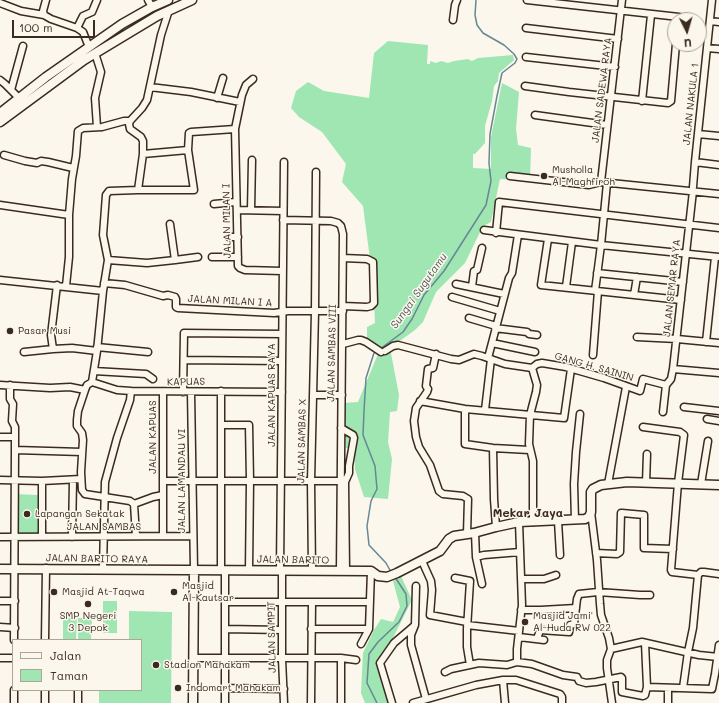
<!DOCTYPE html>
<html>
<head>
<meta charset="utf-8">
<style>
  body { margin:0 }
  #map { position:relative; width:719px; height:703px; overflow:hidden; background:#fbf7ec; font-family:Mali,sans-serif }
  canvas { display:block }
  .legend { position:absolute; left:12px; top:639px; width:130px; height:52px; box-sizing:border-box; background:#fbf7ec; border:1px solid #aea59a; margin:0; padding:5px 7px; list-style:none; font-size:12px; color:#3b2a1e }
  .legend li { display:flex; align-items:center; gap:8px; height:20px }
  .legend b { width:20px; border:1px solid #aea59a }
  .north { position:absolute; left:667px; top:12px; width:40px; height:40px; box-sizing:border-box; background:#fbf7ec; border:1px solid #aea59a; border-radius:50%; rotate:175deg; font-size:11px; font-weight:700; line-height:16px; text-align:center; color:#3b2a1e }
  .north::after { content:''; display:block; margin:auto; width:14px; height:18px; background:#3b2a1e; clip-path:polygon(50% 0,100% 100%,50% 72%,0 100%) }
  .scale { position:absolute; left:12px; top:20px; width:83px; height:18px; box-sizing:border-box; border:2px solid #3b2a1e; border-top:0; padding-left:5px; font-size:12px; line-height:14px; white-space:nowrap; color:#3b2a1e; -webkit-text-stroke:3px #fbf7ec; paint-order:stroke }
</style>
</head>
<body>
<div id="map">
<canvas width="719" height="703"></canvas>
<ul class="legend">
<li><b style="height:5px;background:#fbf7ec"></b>Jalan</li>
<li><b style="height:11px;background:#9fe6b2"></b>Taman</li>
</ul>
<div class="north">U</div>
<div class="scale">100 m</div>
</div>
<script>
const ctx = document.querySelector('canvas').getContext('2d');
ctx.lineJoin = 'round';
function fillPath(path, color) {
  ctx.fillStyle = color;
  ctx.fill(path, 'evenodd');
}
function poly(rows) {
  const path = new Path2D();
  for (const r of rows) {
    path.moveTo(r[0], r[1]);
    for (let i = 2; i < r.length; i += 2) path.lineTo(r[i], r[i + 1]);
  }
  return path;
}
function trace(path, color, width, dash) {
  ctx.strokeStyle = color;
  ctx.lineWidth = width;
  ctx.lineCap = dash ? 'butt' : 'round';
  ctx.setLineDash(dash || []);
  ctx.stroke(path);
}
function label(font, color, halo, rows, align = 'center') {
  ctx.font = font + ' Mali,sans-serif';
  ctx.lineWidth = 3;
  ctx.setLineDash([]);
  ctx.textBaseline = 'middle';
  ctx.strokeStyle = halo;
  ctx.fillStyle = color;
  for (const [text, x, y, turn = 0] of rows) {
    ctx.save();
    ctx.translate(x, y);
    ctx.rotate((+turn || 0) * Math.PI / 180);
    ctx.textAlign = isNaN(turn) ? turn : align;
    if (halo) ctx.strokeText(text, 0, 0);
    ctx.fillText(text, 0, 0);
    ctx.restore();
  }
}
fillPath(poly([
  [388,41,428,45,427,64,430,64,430,61,436,63,441,61,448,63,454,61,468,59,472,61,478,58,513,55,514,60,499,73,498,81,494,86,492,101,485,126,485,143,475,154,473,154,473,168,491,169,491,137,502,83,519,92,516,129,518,145,531,148,530,181,500,179,491,222,483,226,465,263,436,292,423,322,415,330,390,348,399,395,397,411,390,412,388,442,392,459,388,499,364,497,355,469,354,448,346,448,343,403,358,402,378,354,367,341,367,327,375,323,373,282,363,206,342,182,346,164,322,132,299,117,291,108,296,91,308,82,324,91,369,98,374,53],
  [15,494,38,495,40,534,16,534],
  [401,576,412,600,379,666,388,703,365,703,361,693,363,653,374,630,381,619,393,622,400,607,393,581],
  [103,601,117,601,117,633,103,633],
  [129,611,172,612,171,703,99,703,99,690,141,690,141,640,129,640],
  [63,618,77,618,76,640,63,640],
  [78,618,92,618,91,640,78,640]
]), '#9fe6b2');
trace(poly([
  [380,349,403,332,412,319,424,295,444,271,486,205,491,181,489,163,490,134,497,96,502,73,515,63,517,59,514,54,504,45,483,33,477,25,475,15,476,0],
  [377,351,374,353,366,378,364,411,363,435,375,466,377,489,371,501,367,526,369,545,386,563,391,572],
  [377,703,367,683,369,654,378,642,399,622,407,606,406,594,395,577]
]), '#668795', 1.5);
const street = poly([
  [46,0,43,11,44,15,51,19,77,28,83,32,89,47],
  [148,0,152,7],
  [527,0,679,17,679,20],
  [0,3,21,11,44,15],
  [453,20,455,5,457,0],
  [710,21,719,22],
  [77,28,83,16,92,12,97,0],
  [526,28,618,39],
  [707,48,719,49],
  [95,53,101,72,95,98,97,127],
  [526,57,615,67],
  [253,79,246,85,242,95,235,129,238,266,240,268,245,270,282,271],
  [0,80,5,84,19,98],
  [525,86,569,92,668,103,671,101,676,44],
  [150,87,191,92,240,102],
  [11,90,23,46],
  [217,98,223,78],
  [642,101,651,15],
  [535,115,607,125],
  [698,134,719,136],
  [143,154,188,150],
  [4,155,25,161,37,163,41,161,48,162,73,168],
  [695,162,712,0],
  [510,176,589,185,601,182,719,194],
  [601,182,622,0],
  [693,187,695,162,719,165],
  [138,190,194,190,188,150,189,133,191,132,235,129],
  [214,204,236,202],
  [0,205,69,215],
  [237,210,283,211],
  [251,210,252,160],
  [283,220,331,221,338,223,341,226,343,234,340,571],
  [484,230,601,245,719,257],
  [496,233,499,202,719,228],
  [229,237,238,237],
  [548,239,541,285,681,300],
  [212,257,238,257],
  [108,260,147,263,175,260,170,224],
  [175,260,198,257],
  [597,273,683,282],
  [0,280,103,291],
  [104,283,125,285,163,296,168,295,175,297,176,299,176,307,178,308,274,313,288,311,343,311],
  [456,284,504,294],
  [57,285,51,335,53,349,72,348,97,351],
  [66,286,69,257,69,215,72,179,76,156,78,131,83,128,102,127,124,121,130,121],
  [472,287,474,271,477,270,482,248],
  [566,287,572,242],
  [595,291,601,245,607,183],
  [634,295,637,277],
  [452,297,500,311],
  [343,306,367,307,371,306,374,303,373,262,367,259,343,258],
  [469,318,496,326],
  [495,328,527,332,529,334,537,335],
  [637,337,677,339,719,343],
  [706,342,715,257],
  [492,343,535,352],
  [343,344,358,340,361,340,366,342,381,352],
  [97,347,148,352],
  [385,351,393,346,398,345,451,359,459,360,474,354,482,356,505,364,532,368],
  [24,352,53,349],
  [436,354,433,368,428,369,426,386,428,389,427,392,416,408,414,421,416,437,419,447,430,465,439,491,443,494,463,496,468,499,467,534],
  [593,355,598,291],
  [488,358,509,278,512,273,518,235],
  [184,360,282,361],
  [532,368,537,385,536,392,530,415,529,444,533,461,533,522],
  [532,368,537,364,542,363,566,367,604,378,640,391,643,379,666,385],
  [673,369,719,373],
  [94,371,146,374,153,379],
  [92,382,97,351,103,291,108,260,103,235,106,195,109,191,138,190,143,154,143,141,141,137,130,129,129,124,130,121,142,108,147,100,161,35,169,10],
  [92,382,117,390,131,391,282,392],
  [92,382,87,385,85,390,78,411,77,420,77,426,82,433,83,440,81,472,82,490,85,494,130,501,134,504],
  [0,385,50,388,70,387,85,390],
  [10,385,10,399,13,404,12,421,15,427,15,450,14,640],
  [666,385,671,379,673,369,693,191],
  [163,392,163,536],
  [183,392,184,333,282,334],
  [191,392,194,570],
  [313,395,342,395],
  [420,401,465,409,564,418,571,369],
  [684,407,719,411],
  [465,409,465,444,493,448,529,450],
  [485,410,491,359],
  [663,412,666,385],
  [707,419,719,421],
  [221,425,249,425,250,481,249,570],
  [643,427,680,432,684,435,678,483,671,570,672,572,698,575],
  [341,428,353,435,354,438,349,466,349,473,345,482,346,571],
  [0,437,15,437],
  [493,448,494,499,496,527],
  [15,450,82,452],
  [0,480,42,481,81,479],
  [163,481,341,481],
  [646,483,647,454],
  [608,484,626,387],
  [701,484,708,441],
  [134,504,136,536],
  [134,504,153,497,163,495],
  [591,512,597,560,600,604,601,615,609,638,611,649,607,660,607,668,612,703],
  [575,520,574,484,576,452,580,414],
  [558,521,560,555],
  [519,522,522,605,517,649,517,662,532,664,563,675,577,677,579,681,586,683,596,682,621,677,622,678,622,692,643,696,645,695,647,687,645,643],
  [475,533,476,557,482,584],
  [0,537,193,536],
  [42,537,42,481],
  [72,537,73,480],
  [596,553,617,554,620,552,621,513,622,513,644,515,644,548,673,549],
  [476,557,484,555,520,552],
  [422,561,431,581,432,590,430,615,467,622],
  [103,569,105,482,117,438,130,400,131,391],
  [221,569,221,391],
  [280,570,284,162],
  [282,571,282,659,284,703],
  [312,571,311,481,315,312,316,172],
  [455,578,470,581,467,629,467,647,470,665],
  [521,579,544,579,556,575],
  [416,586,415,625,411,635,411,645,426,699],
  [0,601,15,601],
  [225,602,370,602],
  [521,610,541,610,576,608],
  [467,625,519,631],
  [0,627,15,628],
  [225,629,282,630],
  [311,629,369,629],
  [519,637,544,640],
  [537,639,540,630,569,632,570,625,574,624,577,599,579,594,598,592,640,595,650,595],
  [45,640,46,568],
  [361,644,369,629,371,571],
  [611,649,642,642,699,655,718,657],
  [0,658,13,658],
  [193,658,341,658,356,660],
  [445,672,451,669,479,663,507,665,517,662],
  [503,680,505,703],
  [647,687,712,689,715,674,719,645],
  [225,688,284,689],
  [668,688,668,703],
  [683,688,688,652,693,628,698,575,701,572,704,572,719,574],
  [78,690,78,703],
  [14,703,14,690],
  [45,703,45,690],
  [225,703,225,570],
  [311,703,312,602],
  [341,703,341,658],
  [392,703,380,663,394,643,414,626],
  [413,703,476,685,503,680,516,680,560,694,562,697,562,703]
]);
const secondary = poly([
  [0,113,46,77,122,24,152,7,168,0],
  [0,122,84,60,157,16,192,0],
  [0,569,371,571,378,576,387,577,397,573,440,551,449,539,454,536,474,533,496,527,519,522,585,519,589,517,591,512,591,492,593,489,601,485,627,482,719,485],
  [193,703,194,570]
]);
trace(street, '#3b2a1e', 9);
trace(secondary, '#3b2a1e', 11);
trace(street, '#fbf7ec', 6);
trace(secondary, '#fbf7ec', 8);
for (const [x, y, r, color] of [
  [544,176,4,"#3b2a1e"],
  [10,331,4,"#3b2a1e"],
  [27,514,4,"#3b2a1e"],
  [54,592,4,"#3b2a1e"],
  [174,592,4,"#3b2a1e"],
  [88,604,4,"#3b2a1e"],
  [525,622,4,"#3b2a1e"],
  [156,665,4,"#3b2a1e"],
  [178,688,4,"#3b2a1e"]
]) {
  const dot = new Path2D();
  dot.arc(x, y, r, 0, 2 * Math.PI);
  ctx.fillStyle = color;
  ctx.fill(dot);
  trace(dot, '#fbf7ec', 1.5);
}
label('10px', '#3b2a1e', '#fbf7ec', [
  ["JALAN SADEWA RAYA",602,90,-83],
  ["JALAN NAKULA 1",691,104,-84],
  ["JALAN MILAN I",227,221,-91],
  ["JALAN SEMAR RAYA",672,288,-84],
  ["JALAN MILAN I A",230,301,3],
  ["JALAN SAMBAS VIII",332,353,-89],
  ["GANG H. SAININ",594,367,16],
  ["KAPUAS",186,382,-1],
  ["JALAN KAPUAS RAYA",272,395,-90],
  ["JALAN KAPUAS",153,437,-90],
  ["JALAN SAMBAS X",302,441,-89],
  ["JALAN LAMANDAU VI",182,481,-90],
  ["JALAN SAMBAS",104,527],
  ["JALAN BARITO RAYA",97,559,1],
  ["JALAN BARITO",293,560,1],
  ["JALAN SAMPIT",272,637,-91]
]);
label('10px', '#3b2a1e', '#fbf7ec', [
  ["Musholla",552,170],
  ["Al-Maghfiroh",552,182],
  ["Pasar Musi",18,331],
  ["Lapangan Sekatak",35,514],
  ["Masjid",182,586],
  ["Al-Kautsar",182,598],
  ["Masjid At-Taqwa",62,592],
  ["SMP Negeri",88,616,"center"],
  ["3 Depok",88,628,"center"],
  ["Masjid Jami'",533,616],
  ["Al-Huda RW 022",533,628],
  ["Stadion Mahakam",164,665],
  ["Indomart Mahakam",186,688]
], 'left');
label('italic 11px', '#515859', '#fbf7ec', [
  ["Sungai Sugutamu",419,291,-55]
]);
label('bold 12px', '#3b2a1e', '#fbf7ec', [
  ["Mekar Jaya",528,513]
]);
</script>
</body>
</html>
